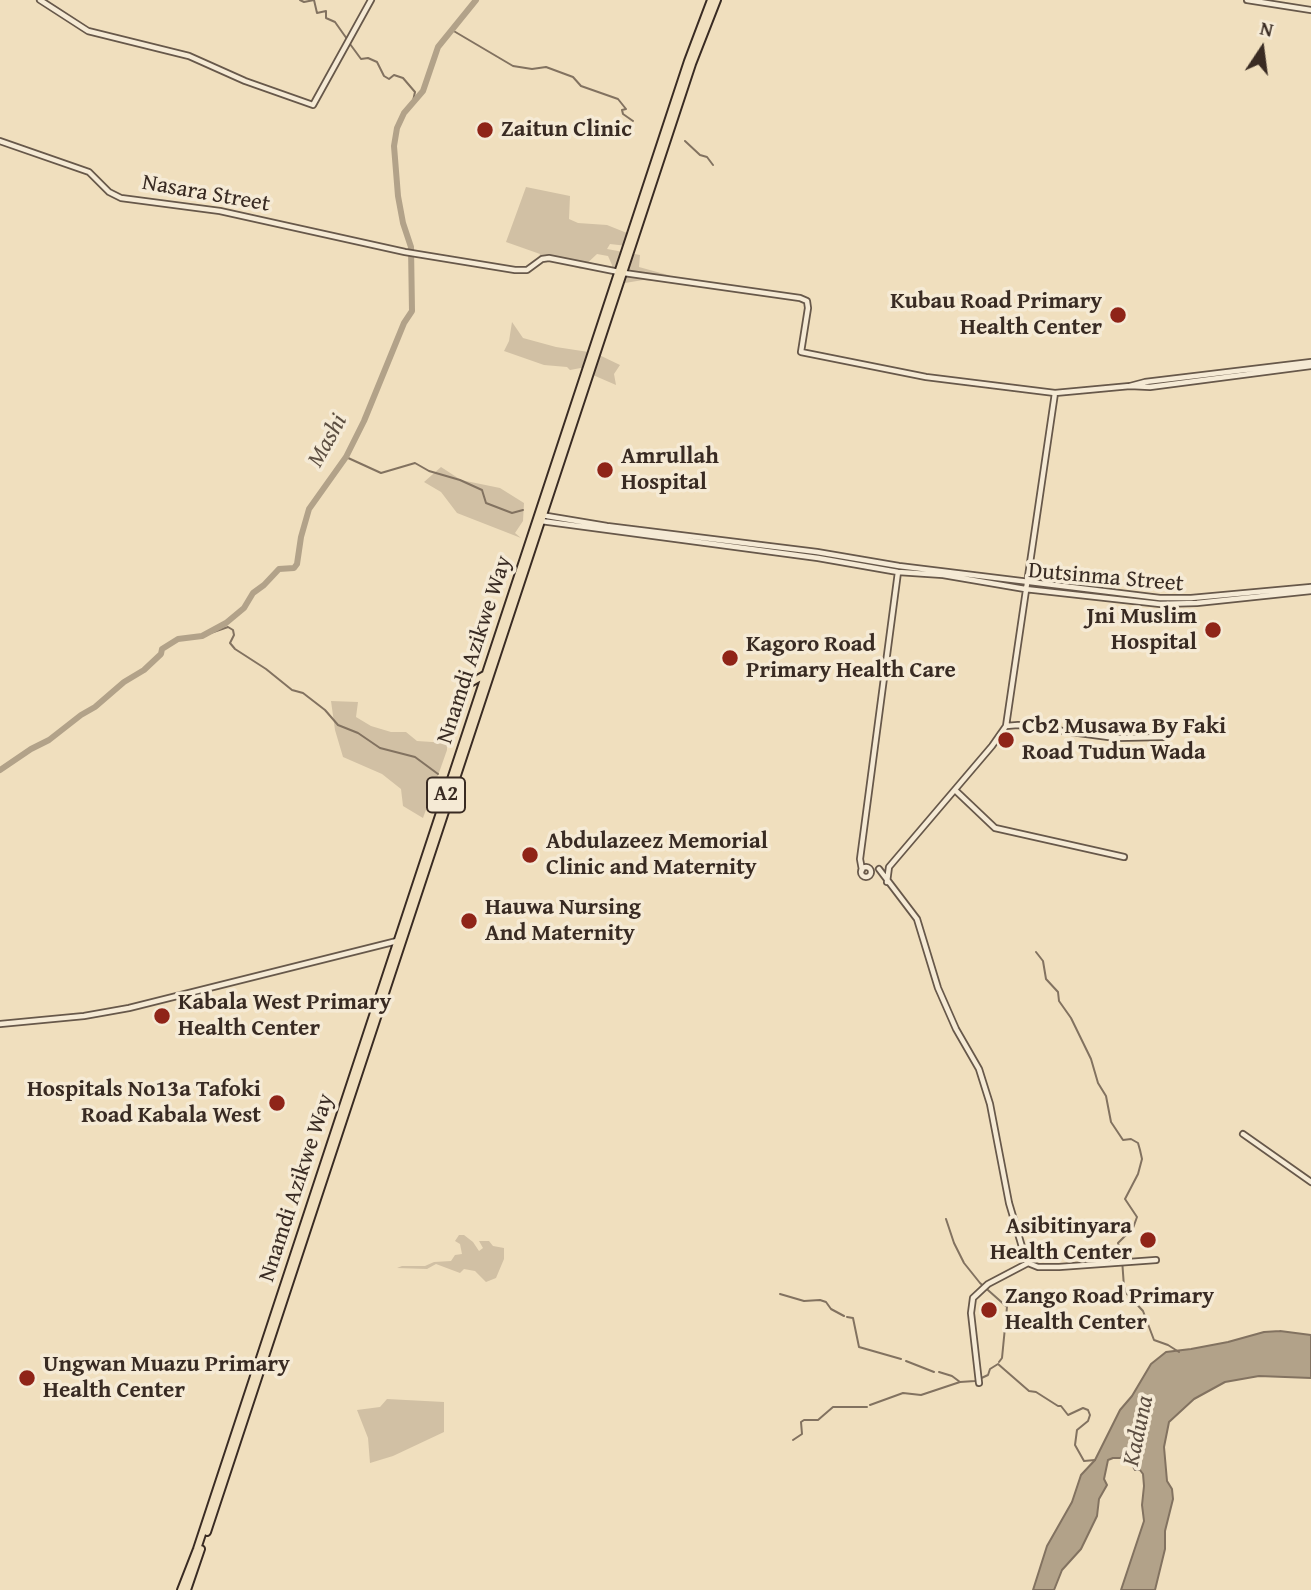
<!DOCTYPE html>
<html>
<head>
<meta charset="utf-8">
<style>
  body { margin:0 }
  #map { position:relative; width:1311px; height:1590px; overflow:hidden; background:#f0dfbe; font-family:"Gentium Book Plus",serif }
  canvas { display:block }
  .north { position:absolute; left:1227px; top:14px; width:70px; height:70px; -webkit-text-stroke:5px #f5ead5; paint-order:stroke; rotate:13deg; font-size:19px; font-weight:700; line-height:28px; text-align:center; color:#392b23 }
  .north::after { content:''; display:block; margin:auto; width:24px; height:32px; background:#392b23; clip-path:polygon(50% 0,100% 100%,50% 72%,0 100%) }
</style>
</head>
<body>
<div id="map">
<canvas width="1311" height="1590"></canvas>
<div class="north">N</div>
</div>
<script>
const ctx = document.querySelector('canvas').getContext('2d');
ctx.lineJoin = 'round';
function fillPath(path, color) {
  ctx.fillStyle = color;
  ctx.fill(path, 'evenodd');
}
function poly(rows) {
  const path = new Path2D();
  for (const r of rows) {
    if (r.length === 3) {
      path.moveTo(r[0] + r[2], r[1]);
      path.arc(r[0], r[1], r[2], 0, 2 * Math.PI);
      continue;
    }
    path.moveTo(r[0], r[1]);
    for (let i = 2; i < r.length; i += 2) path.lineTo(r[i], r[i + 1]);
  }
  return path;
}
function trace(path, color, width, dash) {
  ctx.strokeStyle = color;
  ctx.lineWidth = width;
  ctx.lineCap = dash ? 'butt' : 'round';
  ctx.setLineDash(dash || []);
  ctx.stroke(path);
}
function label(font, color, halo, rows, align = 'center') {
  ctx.font = font + ' "Gentium Book Plus",serif';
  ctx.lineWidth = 7;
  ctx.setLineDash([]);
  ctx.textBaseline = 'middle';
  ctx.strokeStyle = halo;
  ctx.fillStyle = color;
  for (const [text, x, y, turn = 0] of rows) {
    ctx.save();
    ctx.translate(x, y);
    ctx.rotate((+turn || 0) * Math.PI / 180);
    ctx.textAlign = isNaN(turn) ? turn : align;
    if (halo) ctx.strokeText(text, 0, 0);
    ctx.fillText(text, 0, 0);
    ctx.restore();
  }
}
fillPath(poly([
  [526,187,570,196,569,219,578,223,607,225,637,237,636,247,610,244,607,249,640,255,639,267,668,275,674,278,677,283,643,280,625,283,612,274,612,265,608,256,597,254,581,269,574,267,574,264,539,258,540,254,506,242],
  [512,322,523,338,556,347,595,353,620,365,614,374,616,385,586,372,586,367,570,370,567,367,544,365,504,351,509,341],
  [441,467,461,480,500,488,524,503,523,521,515,533,521,538,457,513,441,492,424,482],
  [331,701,358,702,356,717,371,726,391,732,406,732,417,741,447,743,447,750,423,818,403,806,401,789,382,774,343,757,335,730],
  [459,1235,464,1235,473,1242,479,1251,483,1248,479,1241,489,1241,493,1246,504,1248,504,1259,496,1278,486,1282,475,1271,464,1269,460,1273,436,1264,427,1269,397,1268,402,1266,425,1266,434,1262,451,1261,455,1255,462,1254,460,1244,455,1241],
  [387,1399,444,1402,444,1432,393,1456,370,1463,368,1438,357,1410,380,1407]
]), '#d1c0a4');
const water = poly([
  [1280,1331,1311,1335,1311,1378,1259,1376,1225,1382,1194,1399,1169,1422,1164,1447,1167,1481,1172,1489,1173,1499,1165,1531,1165,1549,1155,1590,1121,1590,1144,1521,1142,1505,1144,1486,1143,1474,1140,1470,1135,1470,1124,1451,1121,1458,1113,1458,1108,1460,1104,1479,1107,1485,1099,1499,1097,1516,1081,1549,1062,1570,1054,1590,1033,1590,1047,1546,1072,1502,1081,1475,1095,1460,1120,1410,1132,1396,1151,1364,1166,1352,1191,1349,1228,1342,1264,1332,1280,1331]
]);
fillPath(water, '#b2a289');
trace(water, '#827260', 2);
trace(poly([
  [300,0,304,2,314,0,317,13,326,11,326,18,335,22,347,39],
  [452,30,513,66,532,69,546,67,573,77,581,86,618,99,626,109,622,110,623,114,633,121],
  [350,44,361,59,368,58,377,62,384,76,389,79,394,75,403,78,415,92,413,101],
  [685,141,700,155,707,157,713,165],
  [346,457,381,473,415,463,429,471,460,480,482,490,486,503,512,513,523,510],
  [202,636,228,627,233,630,234,635,230,643,235,649,266,669,292,690,303,693,325,710,338,725,358,733,380,748,415,757,438,774],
  [1036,952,1043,961,1046,979,1058,992,1059,1001,1071,1018,1091,1059,1098,1083,1106,1096,1111,1122,1123,1140,1131,1139,1138,1143,1140,1150,1142,1159,1138,1174,1125,1199,1137,1217,1133,1228,1118,1243,1122,1259,1124,1287,1127,1294,1143,1311,1154,1340,1168,1345,1179,1352],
  [946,1219,954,1243,964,1263,980,1283,1007,1307,1002,1358,999,1362],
  [780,1294,804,1301,820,1300,826,1302,831,1309,844,1316],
  [847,1317,853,1318,859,1347,901,1359],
  [906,1361,934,1372],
  [939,1372,952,1376,960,1382],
  [870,1405,903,1393,921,1395,960,1382,975,1381,988,1375,990,1369,998,1364,1029,1391,1036,1392,1058,1406,1061,1406,1068,1415,1083,1408,1088,1410,1090,1415,1088,1421,1077,1430,1075,1445,1084,1461,1095,1460],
  [793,1440,802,1434,801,1422,804,1420,818,1420,833,1407,867,1407]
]), '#827260', 2);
trace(poly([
  [0,770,31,749,49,740,81,715,95,707,124,682,144,670,161,654,162,649,178,639,202,636,226,623,244,608,253,593,264,585,279,569,294,568,297,564,301,537,309,509,346,457,364,421,404,323,412,311,411,247,403,223,398,196,394,146,397,128,404,113,423,91,438,47,476,0]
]), '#b2a289', 6);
const tertiary = poly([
  [40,0,88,31,189,56,245,81,313,105,371,0],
  [1247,0,1311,10],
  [0,141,89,172,109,192,121,198,220,211,405,252,515,270,527,270,542,259,549,258,619,272],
  [624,273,800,298,807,301,808,308,801,352,926,377,1055,393,1130,386,1150,387,1311,366],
  [1130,386,1145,382,1311,362],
  [541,515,607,526,817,552,899,566,1160,598,1191,598,1311,587],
  [541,521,818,558,898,572,943,575,1025,589,1160,604,1197,603,1311,591],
  [1006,726,1055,393],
  [955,790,995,828,1124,857],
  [866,872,5],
  [879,869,917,919,938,988,956,1029,979,1069,990,1104,1009,1203,1025,1257,1028,1263,1038,1267,1059,1267,1156,1260],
  [862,870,860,859,898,572],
  [887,882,889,867,992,746,1006,726,1018,725,1116,738,1164,737],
  [0,1024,84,1016,129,1008,397,941],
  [1243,1134,1311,1182],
  [979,1383,971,1313,973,1298,988,1284,1028,1263]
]);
const trunk = poly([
  [465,686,486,674],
  [207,1532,692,64,717,0],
  [181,1590,197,1549,688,61,711,0],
  [187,1590,201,1549]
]);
trace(tertiary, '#67584a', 8);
trace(trunk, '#392b23', 10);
trace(tertiary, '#f5ead5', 4.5);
trace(trunk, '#f0dfbe', 6);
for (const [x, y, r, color] of [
  [485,130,9,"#8f2418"],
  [1118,315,9,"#8f2418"],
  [605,470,9,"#8f2418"],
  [1213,630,9,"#8f2418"],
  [730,658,9,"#8f2418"],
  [1006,740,9,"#8f2418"],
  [530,855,9,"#8f2418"],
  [469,921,9,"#8f2418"],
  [162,1016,9,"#8f2418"],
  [277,1103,9,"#8f2418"],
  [1148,1240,9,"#8f2418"],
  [989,1310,9,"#8f2418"],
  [27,1378,9,"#8f2418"]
]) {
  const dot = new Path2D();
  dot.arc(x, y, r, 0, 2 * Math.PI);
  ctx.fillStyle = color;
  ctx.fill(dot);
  trace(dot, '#f5ead5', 2.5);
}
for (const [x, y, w] of [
  [446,795,38]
]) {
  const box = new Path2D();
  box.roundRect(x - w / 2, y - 17.5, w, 35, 5);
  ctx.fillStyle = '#f5ead5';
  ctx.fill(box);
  trace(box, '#392b23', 2);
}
label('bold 21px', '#392b23', null, [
  ["A2",446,795]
]);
label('bold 23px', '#392b23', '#f5ead5', [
  ["Zaitun Clinic",501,130],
  ["Kubau Road Primary",1102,302,"right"],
  ["Health Center",1102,328,"right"],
  ["Amrullah",621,457],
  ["Hospital",621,483],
  ["Jni Muslim",1197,617,"right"],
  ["Hospital",1197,643,"right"],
  ["Kagoro Road",746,645],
  ["Primary Health Care",746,671],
  ["Cb2 Musawa By Faki",1022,727],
  ["Road Tudun Wada",1022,753],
  ["Abdulazeez Memorial",546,842],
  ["Clinic and Maternity",546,868],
  ["Hauwa Nursing",485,908],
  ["And Maternity",485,934],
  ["Kabala West Primary",178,1003],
  ["Health Center",178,1029],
  ["Hospitals No13a Tafoki",261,1090,"right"],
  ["Road Kabala West",261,1116,"right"],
  ["Asibitinyara",1132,1227,"right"],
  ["Health Center",1132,1253,"right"],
  ["Zango Road Primary",1005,1297],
  ["Health Center",1005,1323],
  ["Ungwan Muazu Primary",43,1365],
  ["Health Center",43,1391]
], 'left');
label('23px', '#392b23', '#f5ead5', [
  ["Nasara Street",206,194,10],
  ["Dutsinma Street",1106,578,5],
  ["Nnamdi Azikwe Way",475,650,-72],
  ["Nnamdi Azikwe Way",297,1188,-72]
]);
label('italic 24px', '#5d4f42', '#f5ead5', [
  ["Mashi",328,441,-61],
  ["Kaduna",1139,1431,-78]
]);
</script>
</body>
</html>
